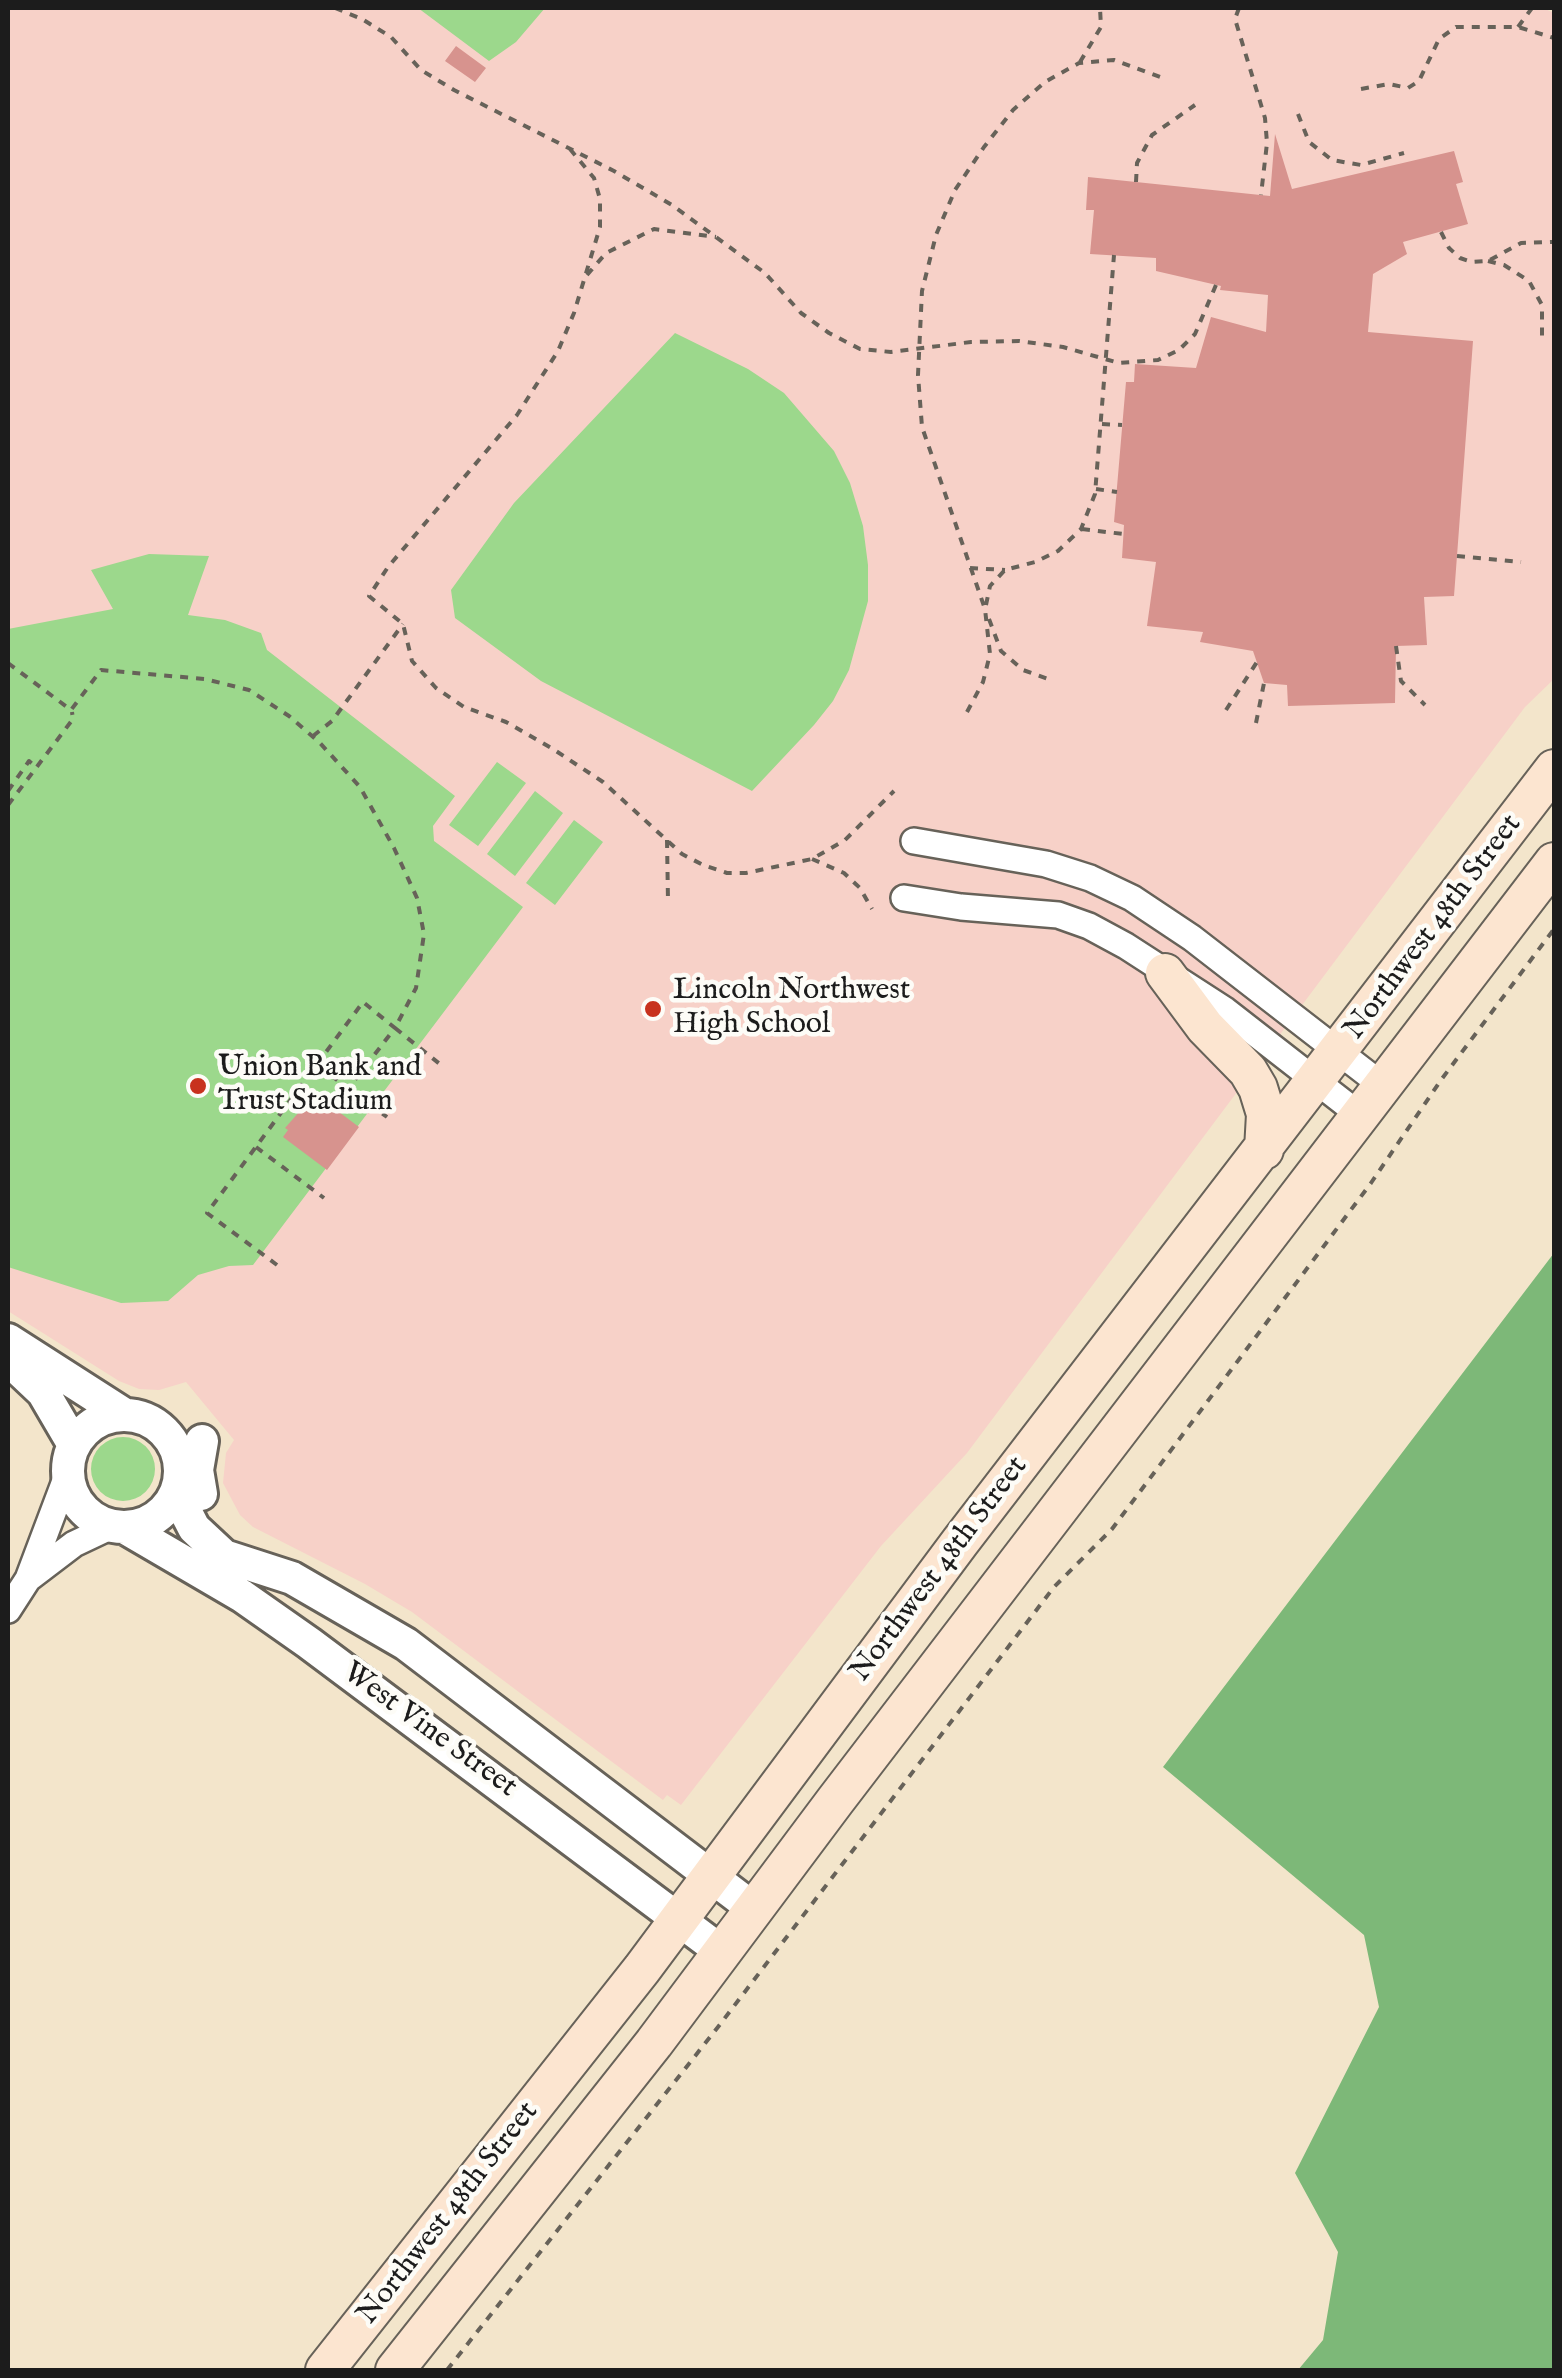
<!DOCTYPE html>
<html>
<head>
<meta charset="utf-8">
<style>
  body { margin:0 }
  #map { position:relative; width:1562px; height:2378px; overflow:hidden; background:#f3e5cb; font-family:"IM FELL English",serif }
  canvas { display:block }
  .frame { position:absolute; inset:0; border:10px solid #1c1c1c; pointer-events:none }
</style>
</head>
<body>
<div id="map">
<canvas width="1562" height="2378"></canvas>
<div class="frame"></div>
</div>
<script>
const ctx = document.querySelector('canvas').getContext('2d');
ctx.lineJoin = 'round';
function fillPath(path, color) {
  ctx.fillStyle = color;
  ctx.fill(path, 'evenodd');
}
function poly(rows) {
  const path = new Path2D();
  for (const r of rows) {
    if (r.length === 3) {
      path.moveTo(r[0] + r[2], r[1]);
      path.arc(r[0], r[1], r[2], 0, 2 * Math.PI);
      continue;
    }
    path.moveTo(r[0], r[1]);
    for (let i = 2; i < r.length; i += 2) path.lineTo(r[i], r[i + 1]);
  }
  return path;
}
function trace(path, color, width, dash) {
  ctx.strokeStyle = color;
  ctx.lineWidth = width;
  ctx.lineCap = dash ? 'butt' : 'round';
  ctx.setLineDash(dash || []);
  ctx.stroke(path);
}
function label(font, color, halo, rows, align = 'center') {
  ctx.font = font + ' "IM FELL English",serif';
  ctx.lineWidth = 9;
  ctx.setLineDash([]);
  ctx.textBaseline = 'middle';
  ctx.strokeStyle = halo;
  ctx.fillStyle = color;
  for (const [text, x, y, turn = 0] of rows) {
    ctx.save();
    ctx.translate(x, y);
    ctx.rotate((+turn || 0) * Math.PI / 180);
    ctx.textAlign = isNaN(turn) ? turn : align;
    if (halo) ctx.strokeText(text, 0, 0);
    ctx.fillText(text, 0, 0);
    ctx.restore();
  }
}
fillPath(poly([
  [8,8,1543,8,1554,13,1554,679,1525,707,967,1453,881,1546,681,1805,667,1795,663,1800,412,1612,365,1584,253,1527,240,1515,223,1483,226,1453,234,1440,186,1382,159,1390,139,1389,119,1381,8,1311]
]), '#f7d1c8');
fillPath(poly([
  [418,8,545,8,516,42,489,61],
  [675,333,748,369,784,393,834,451,850,483,863,526,868,565,868,601,849,670,833,701,814,725,752,791,541,681,455,618,451,590,514,503],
  [149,554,209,556,188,615,225,620,261,633,267,650,455,796,433,826,434,841,523,907,253,1265,229,1266,198,1275,168,1301,121,1303,8,1267,8,629,113,609,91,570],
  [497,762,526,783,478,846,449,825],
  [535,791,563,813,515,876,487,854],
  [574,820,603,842,555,905,526,883],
  [123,1469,32]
]), '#9cd88c');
fillPath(poly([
  [1554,1253,1554,2370,1298,2370,1323,2340,1338,2252,1295,2173,1379,2007,1364,1935,1163,1767]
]), '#7db878');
fillPath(poly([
  [456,46,486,68,475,82,445,61],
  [1275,134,1292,189,1454,151,1463,182,1456,184,1468,224,1403,242,1407,254,1373,274,1368,332,1473,341,1454,596,1424,597,1427,645,1396,646,1395,703,1288,706,1287,685,1264,683,1253,651,1200,642,1203,632,1147,626,1156,562,1122,558,1124,525,1114,522,1126,382,1134,382,1135,364,1196,368,1211,317,1266,332,1268,295,1220,290,1221,286,1156,271,1156,258,1090,254,1094,210,1086,210,1088,177,1270,196],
  [315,1094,359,1127,327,1170,283,1137,288,1130,285,1128]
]), '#d7938e');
const minor = poly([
  [914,841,1046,864,1090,878,1132,898,1192,938,1383,1086],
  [904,898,961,907,1058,915,1089,926,1126,946,1225,1010,1361,1116],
  [28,1579,74,1544,112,1526],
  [8,1610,28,1579,68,1473]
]);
const tertiary = poly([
  [8,1340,125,1415],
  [8,1359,43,1392,74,1445],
  [124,1471,56],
  [176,1493,194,1528,224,1556,292,1578,406,1644,754,1909],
  [201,1494,197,1470,202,1441],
  [124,1527,242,1596,309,1643,722,1952]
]);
const secondary = poly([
  [1165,973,1205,1027,1248,1071,1258,1088,1266,1114,1264,1150],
  [325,2370,642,1969,960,1542,1554,769],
  [395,2370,654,2043,835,1801,1554,862]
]);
trace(minor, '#676259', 30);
trace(tertiary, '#676259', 38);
trace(secondary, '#676259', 42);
trace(poly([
  [335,8,362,19,391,37,421,70,454,90,614,171,672,205,765,273,801,313,829,333,860,349,891,352,971,342,1019,341,1063,347,1119,363,1158,360,1179,350,1195,334,1216,285],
  [1239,8,1235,19,1265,118,1267,143,1261,195],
  [1518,27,1532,8],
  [1080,62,1101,27,1100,8],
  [1361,89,1389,84,1408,88,1419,81,1439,39,1456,27,1518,27,1554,38],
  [1298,114,1309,142,1332,160,1361,165,1404,153],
  [570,149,594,178,600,199,600,227,574,313,558,351,517,415,388,567,369,596,403,624,412,661,436,688,464,707,506,722,553,749,603,782,682,854,703,865,727,873,746,873,812,859,845,840,894,791],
  [1136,182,1137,163,1152,135,1195,105],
  [1441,232,1449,248,1460,258,1472,262,1488,261,1521,243,1554,242],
  [1488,261,1504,265,1529,281,1542,305,1542,339],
  [587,275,606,253,654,229,716,237],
  [1102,424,1122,425],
  [1096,489,1117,492],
  [1082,529,1123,534],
  [1457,556,1521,562],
  [970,568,1005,570],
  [986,605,990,586,1005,570,1035,562,1058,551,1081,529,1095,494,1114,255],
  [989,619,1001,651,1023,670,1048,679],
  [1396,646,1401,681,1425,705],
  [8,663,71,710,101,670,205,679,249,690,289,716,320,743,360,787,394,848,417,898,424,934,416,988,395,1028,441,1065],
  [1226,710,1257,662],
  [967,712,983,682,990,654,985,609,922,427,918,375,922,291,936,235,955,190,984,147,1013,110,1045,82,1079,63,1114,60,1160,77],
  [1256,723,1264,683],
  [313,736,332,721,403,624],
  [8,791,29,761,36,767],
  [8,805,73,719,72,712],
  [667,840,668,901],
  [812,859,844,873,860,888,872,909],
  [318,1066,387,1117],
  [256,1147,324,1198],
  [277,1265,207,1213,363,1002,395,1028,348,1089],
  [447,2370,718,2027,1054,1587,1112,1529,1371,1183,1441,1080,1554,929]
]), '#676259', 4, [8, 8]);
trace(minor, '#fff', 25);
trace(tertiary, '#fff', 32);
trace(secondary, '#fce5d0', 38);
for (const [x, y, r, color] of [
  [653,1009,10,"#c8321e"],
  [198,1086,10,"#c8321e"]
]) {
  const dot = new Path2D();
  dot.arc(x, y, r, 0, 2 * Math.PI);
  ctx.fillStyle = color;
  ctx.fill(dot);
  trace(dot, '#fdfcf7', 4);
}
label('30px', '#1c1c1c', '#fdfcf7', [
  ["Northwest 48th Street",1434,928,-53],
  ["Northwest 48th Street",940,1570,-53],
  ["West Vine Street",429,1731,36],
  ["Northwest 48th Street",449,2214,-52]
]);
label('30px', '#1c1c1c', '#fdfcf7', [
  ["Lincoln Northwest",673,992],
  ["High School",673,1026],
  ["Union Bank and",218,1069],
  ["Trust Stadium",218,1103]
], 'left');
</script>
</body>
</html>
